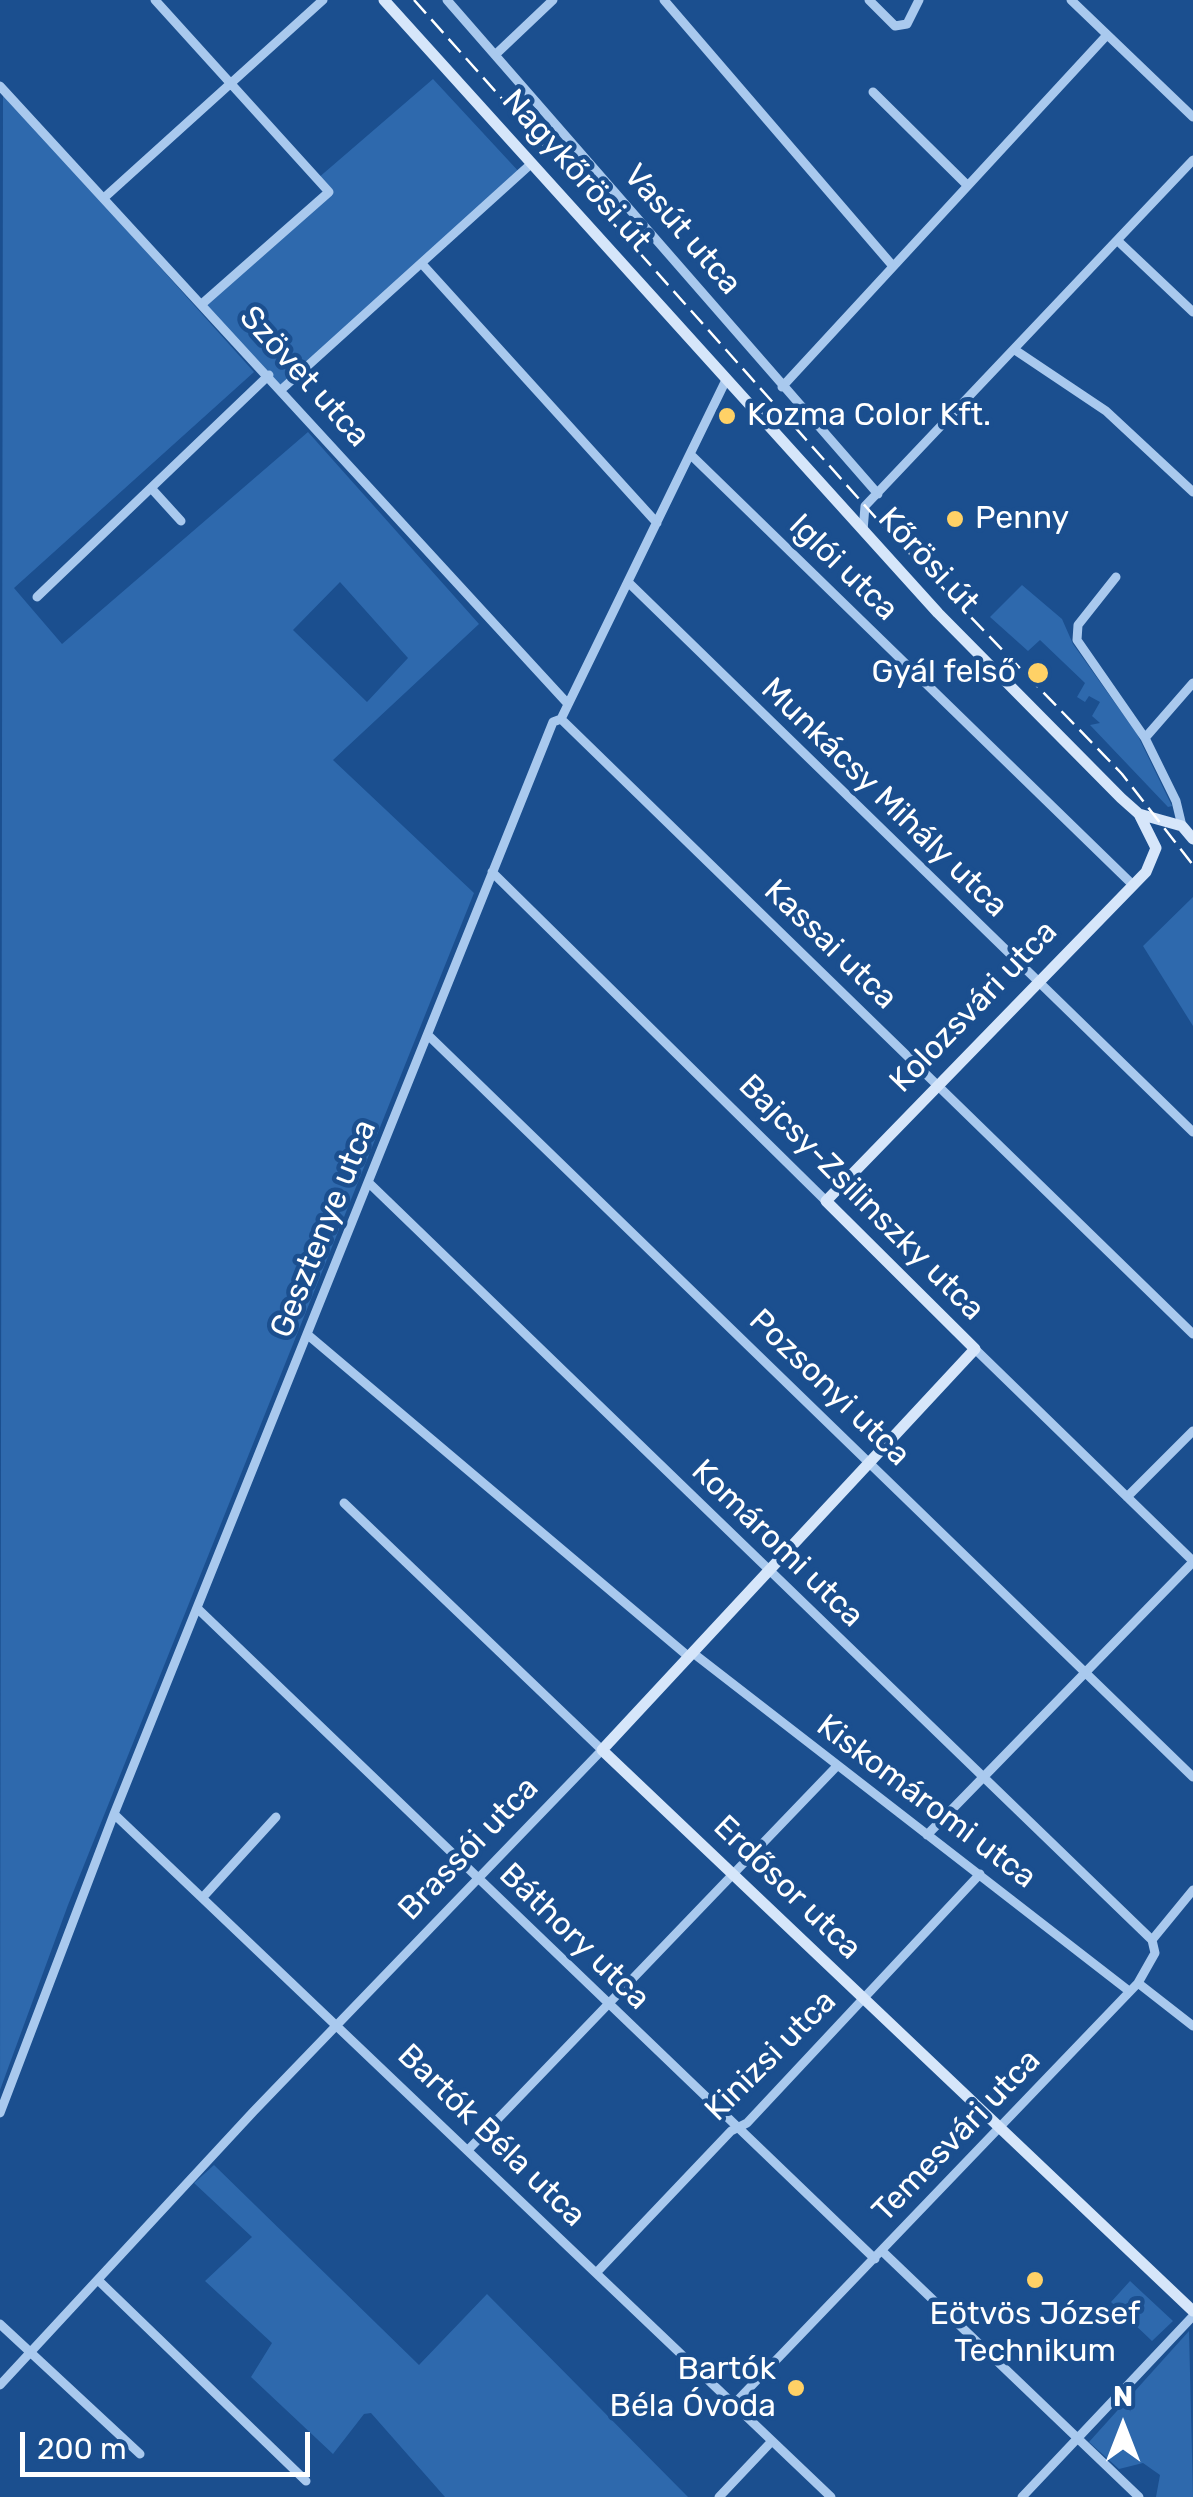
<!DOCTYPE html>
<html>
<head>
<meta charset="utf-8">
<style>
  body { margin:0 }
  #map { position:relative; width:1193px; height:2497px; overflow:hidden; background:#1b4f8f; font-family:Rubik,sans-serif }
  canvas { display:block }
  .north { position:absolute; left:1073px; top:2377px; width:100px; height:100px; -webkit-text-stroke:8px #1b4f8f; paint-order:stroke; rotate:0deg; font-size:28px; font-weight:700; line-height:40px; text-align:center; color:#fff }
  .north::after { content:''; display:block; margin:auto; width:35px; height:45px; background:#fff; clip-path:polygon(50% 0,100% 100%,50% 72%,0 100%) }
  .scale { position:absolute; left:20px; top:2432px; width:290px; height:45px; box-sizing:border-box; border:5px solid #fff; border-top:0; padding-left:12px; font-size:30px; line-height:35px; white-space:nowrap; color:#fff; -webkit-text-stroke:8px #1b4f8f; paint-order:stroke }
</style>
</head>
<body>
<div id="map">
<canvas width="1193" height="2497"></canvas>
<div class="north">N</div>
<div class="scale">200 m</div>
</div>
<script>
const ctx = document.querySelector('canvas').getContext('2d');
ctx.lineJoin = 'round';
function fillPath(path, color) {
  ctx.fillStyle = color;
  ctx.fill(path, 'evenodd');
}
function poly(rows) {
  const path = new Path2D();
  for (const r of rows) {
    path.moveTo(r[0], r[1]);
    for (let i = 2; i < r.length; i += 2) path.lineTo(r[i], r[i + 1]);
  }
  return path;
}
function trace(path, color, width, dash) {
  ctx.strokeStyle = color;
  ctx.lineWidth = width;
  ctx.lineCap = dash ? 'butt' : 'round';
  ctx.setLineDash(dash || []);
  ctx.stroke(path);
}
function label(font, color, halo, rows, align = 'center') {
  ctx.font = font + ' Rubik,sans-serif';
  ctx.lineWidth = 9;
  ctx.setLineDash([]);
  ctx.textBaseline = 'middle';
  ctx.strokeStyle = halo;
  ctx.fillStyle = color;
  for (const [text, x, y, turn = 0] of rows) {
    ctx.save();
    ctx.translate(x, y);
    ctx.rotate((+turn || 0) * Math.PI / 180);
    ctx.textAlign = isNaN(turn) ? turn : align;
    if (halo) ctx.strokeText(text, 0, 0);
    ctx.fillText(text, 0, 0);
    ctx.restore();
  }
}
fillPath(poly([
  [433,79,521,174,282,389,203,303,328,192,317,179],
  [3,92,254,372,14,588,62,644,308,432,479,624,333,760,474,893,68,1905,0,2090],
  [340,582,408,658,367,702,293,630],
  [1022,585,1062,619,1073,644,1137,734,1172,806,1168,807,1090,725,1100,723,1092,716,1100,702,1089,696,1085,702,1077,697,1085,683,1040,640,1028,651,990,617],
  [1193,897,1193,1026,1143,946],
  [214,2165,419,2365,487,2294,688,2497,445,2497,371,2413,364,2414,333,2454,251,2377,272,2343,205,2281,252,2237,194,2183],
  [1130,2281,1173,2321,1152,2341,1111,2302],
  [1189,2331,1193,2497,1156,2497,1160,2475,1143,2463,1119,2469,1089,2442]
]), '#2e69ad');
trace(poly([
  [155,0,329,192,203,303],
  [447,0,878,494],
  [664,0,892,265],
  [869,0,895,26,907,24,919,0],
  [1071,0,1193,117],
  [495,55,553,0],
  [0,86,568,704],
  [873,92,967,185],
  [105,197,323,0],
  [1118,241,1193,312],
  [423,265,657,523],
  [1015,350,1106,411,1193,492],
  [782,387,1107,35],
  [282,389,532,163],
  [691,455,1133,885],
  [151,488,181,521],
  [863,531,865,506,1193,160],
  [1116,577,1078,625,1077,640,1145,738],
  [628,582,1193,1132],
  [37,597,269,375],
  [561,719,1193,1334],
  [1182,826,1176,801,1145,738,1193,683],
  [492,872,826,1201],
  [429,1036,1193,1777],
  [369,1183,1152,1940],
  [308,1335,689,1657],
  [975,1349,1193,1561],
  [1127,1497,1193,1431],
  [197,1608,875,2259],
  [693,1653,1129,1991],
  [114,1814,831,2497],
  [927,1835,1193,1562],
  [204,1896,276,1817],
  [1138,1983,1193,2026],
  [0,2113,114,1814,553,722,561,719,726,380],
  [469,2149,836,1767],
  [882,2251,1139,2497],
  [597,2272,731,2131,747,2123,980,1874],
  [99,2281,306,2481],
  [0,2324,140,2454],
  [0,2385,253,2112,602,1750,344,1503],
  [733,2405,1138,1983,1155,1953,1152,1940,1193,1890],
  [719,2497,772,2441],
  [1022,2497,1193,2316]
]), '#a9c9ee', 9);
trace(poly([
  [384,0,938,613,1121,798,1139,814,1182,826,1193,839],
  [1139,814,1156,848,1146,872,826,1201,975,1349,602,1750,1193,2311]
]), '#d6e6fa', 11);
trace(poly([
  [414,0,884,527,1122,774,1193,865]
]), '#fff', 2.5, [18, 8]);
for (const [x, y, r, color] of [
  [727,416,10,"#ffd166"],
  [955,519,10,"#ffd166"],
  [1038,673,12,"#ffd166"],
  [1035,2280,10,"#ffd166"],
  [796,2388,10,"#ffd166"]
]) {
  const dot = new Path2D();
  dot.arc(x, y, r, 0, 2 * Math.PI);
  ctx.fillStyle = color;
  ctx.fill(dot);
  trace(dot, '#1b4f8f', 4);
}
label('32px', '#fff', '#1b4f8f', [
  ["Nagykőrösi út",576,171,48],
  ["Vasút utca",682,230,49],
  ["Szövet utca",304,377,48],
  ["Kőrösi út",928,561,47],
  ["Iglói utca",843,568,44],
  ["Munkácsy Mihály utca",884,798,44],
  ["Kassai utca",830,945,44],
  ["Kolozsvári utca",974,1007,-46],
  ["Bajcsy-Zsilinszky utca",861,1198,45],
  ["Gesztenye utca",324,1229,-68],
  ["Pozsonyi utca",829,1388,44],
  ["Komáromi utca",777,1544,44],
  ["Kiskomáromi utca",926,1802,37],
  ["Brassói utca",469,1849,-46],
  ["Erdősor utca",787,1888,44],
  ["Báthory utca",574,1937,44],
  ["Kinizsi utca",771,2056,-45],
  ["Bartók Béla utca",491,2136,44],
  ["Temesvári utca",957,2136,-46]
]);
label('32px', '#fff', '#1b4f8f', [
  ["Kozma Color Kft.",747,416],
  ["Penny",975,519],
  ["Gyál felső",1016,673,"right"],
  ["Eötvös József",1035,2315,"center"],
  ["Technikum",1035,2352,"center"],
  ["Bartók",776,2370,"right"],
  ["Béla Óvoda",776,2407,"right"]
], 'left');
</script>
</body>
</html>
